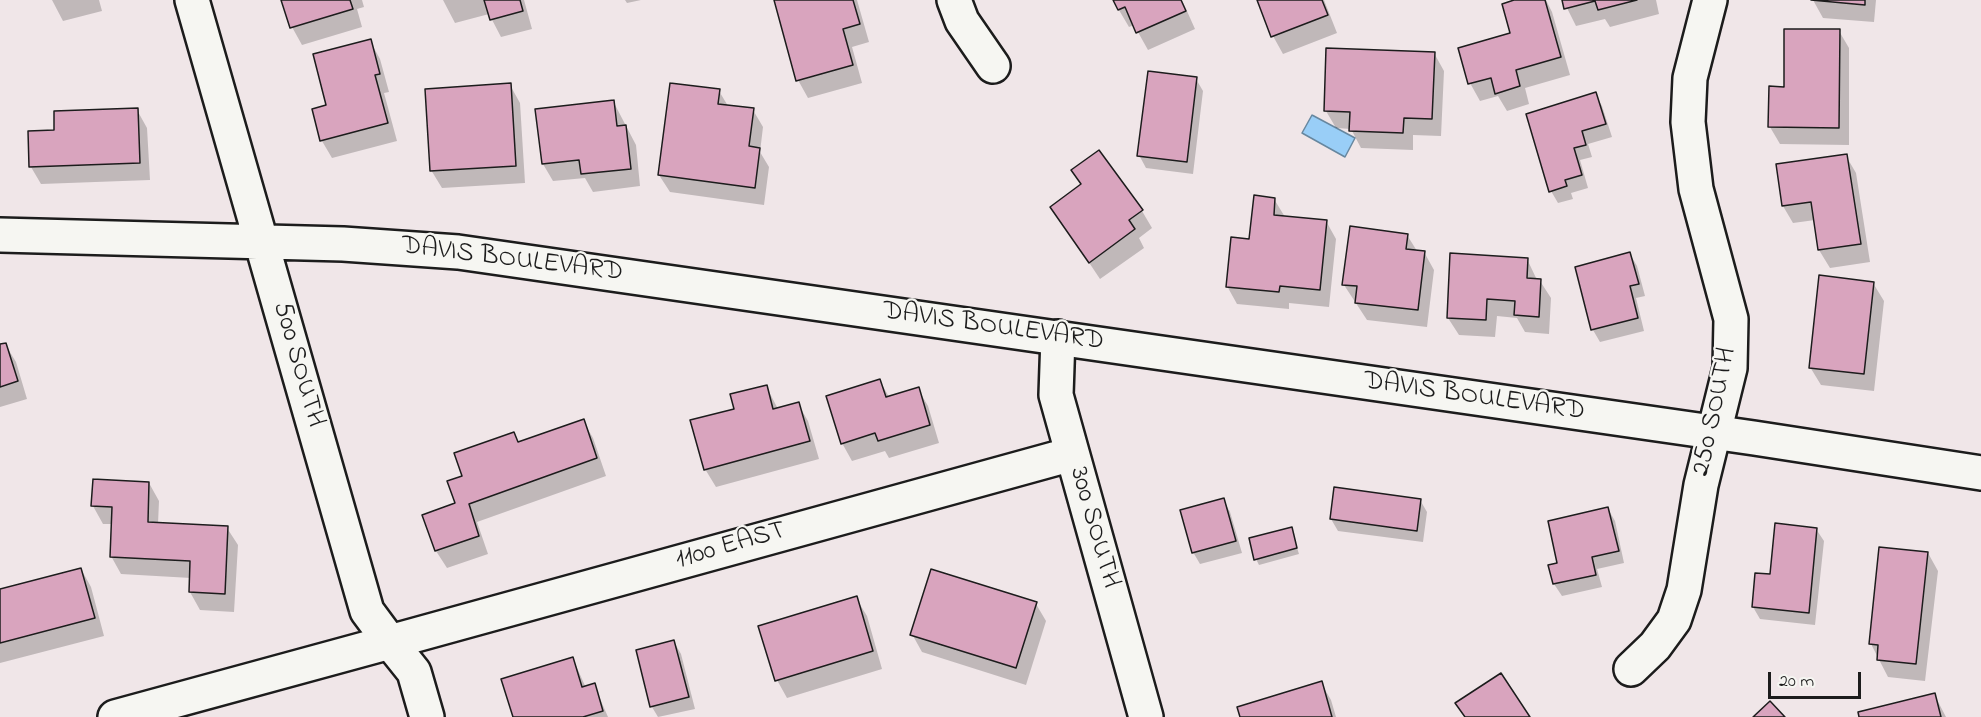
<!DOCTYPE html>
<html>
<head>
<meta charset="utf-8">
<style>
  body { margin:0 }
  #map { position:relative; width:1981px; height:717px; overflow:hidden; background:#f0e6e8; font-family:"Indie Flower",sans-serif }
  canvas { display:block }
  .scale { position:absolute; left:1768px; top:672px; width:93px; height:27px; box-sizing:border-box; border:3px solid #1c1c1c; border-top:0; padding-left:8px; font-size:18px; line-height:21px; white-space:nowrap; color:#1c1c1c; -webkit-text-stroke:4px #f6f6f2; paint-order:stroke }
</style>
</head>
<body>
<div id="map">
<canvas width="1981" height="717"></canvas>
<div class="scale">20 m</div>
</div>
<script>
const ctx = document.querySelector('canvas').getContext('2d');
ctx.lineJoin = 'round';
function fillPath(path, color) {
  ctx.fillStyle = color;
  ctx.fill(path, 'evenodd');
}
function poly(rows) {
  const path = new Path2D();
  for (const r of rows) {
    path.moveTo(r[0], r[1]);
    for (let i = 2; i < r.length; i += 2) path.lineTo(r[i], r[i + 1]);
  }
  return path;
}
function trace(path, color, width, dash) {
  ctx.strokeStyle = color;
  ctx.lineWidth = width;
  ctx.lineCap = dash ? 'butt' : 'round';
  ctx.setLineDash(dash || []);
  ctx.stroke(path);
}
function label(font, color, halo, rows, align = 'center') {
  ctx.font = font + ' "Indie Flower",sans-serif';
  ctx.lineWidth = 4.5;
  ctx.setLineDash([]);
  ctx.textBaseline = 'middle';
  ctx.strokeStyle = halo;
  ctx.fillStyle = color;
  for (const [text, x, y, turn = 0] of rows) {
    ctx.save();
    ctx.translate(x, y);
    ctx.rotate((+turn || 0) * Math.PI / 180);
    ctx.textAlign = isNaN(turn) ? turn : align;
    if (halo) ctx.strokeText(text, 0, 0);
    ctx.fillText(text, 0, 0);
    ctx.restore();
  }
}
const water = poly([
  [1312,115,1355,138,1345,157,1302,133,1312,115]
]);
fillPath(water, '#99cef7');
trace(water, '#67879f', 1.5);
fillPath(poly([
  [52,0,99,0,102,11,63,21],
  [283,0,362,0,364,7,357,9,362,27,302,45,292,27],
  [443,0,524,0,532,29,501,37,489,14,455,23],
  [625,0,641,0,627,3],
  [776,0,857,0,869,42,852,47,862,83,808,98,798,80],
  [1113,0,1182,0,1195,29,1148,50,1134,25,1129,27],
  [1259,0,1324,0,1337,33,1283,54,1273,36],
  [1520,0,1546,0,1552,12,1570,75,1525,88,1529,104,1507,111,1498,96,1480,101,1470,83,1512,34],
  [1563,0,1656,0,1659,14,1610,27,1605,19,1576,26],
  [1813,0,1876,0,1874,22,1823,18],
  [1839,31,1849,48,1849,145,1780,144,1770,127],
  [370,41,380,59,389,92,384,93,397,141,332,158,322,141,328,106],
  [1434,53,1444,71,1441,136,1413,135,1413,150,1361,148,1351,129,1336,128,1326,111],
  [1196,79,1203,91,1193,174,1146,168,1139,155],
  [510,85,520,103,525,183,442,188,431,170],
  [719,91,728,106,753,110,763,127,760,152,769,167,764,205,670,192,659,175],
  [1595,94,1602,106,1612,137,1588,144,1592,157,1580,160,1588,188,1571,193,1573,199,1558,203,1551,191],
  [613,101,636,145,640,186,593,192,585,178,553,181,543,164],
  [137,110,147,128,150,180,41,184,31,167],
  [1846,156,1856,173,1870,262,1830,268,1819,250,1815,220,1793,223,1783,206],
  [1073,170,1142,211,1152,228,1139,238,1144,248,1100,279,1052,207,1082,185],
  [1274,199,1285,217,1326,221,1336,239,1329,307,1289,303,1289,309,1237,304,1227,286],
  [1407,235,1417,251,1424,252,1434,270,1427,327,1367,320,1344,285],
  [1630,254,1637,266,1645,296,1636,298,1644,331,1600,342,1593,330,1576,268],
  [1527,259,1537,280,1540,281,1551,298,1549,334,1525,332,1517,318,1497,316,1495,337,1459,335,1448,318],
  [1873,283,1884,301,1874,391,1821,385,1810,367],
  [5,344,16,362,27,399,0,407,0,346],
  [880,381,889,397,918,389,928,406,939,443,889,458,885,451,852,461,842,443],
  [766,386,778,409,798,404,808,421,819,459,716,487,705,469,736,410],
  [583,421,593,438,606,476,477,522,488,554,447,568,436,551,424,516,457,504,514,434,519,443],
  [149,483,159,501,158,524,227,528,238,545,234,612,200,610,190,592,191,578,121,574,111,556,113,524,103,524,93,506],
  [1223,499,1230,512,1242,553,1200,564,1193,552],
  [1420,500,1427,512,1423,542,1338,531,1331,519],
  [1608,509,1615,521,1624,563,1597,569,1602,587,1562,596,1554,584,1550,566,1559,564],
  [1291,529,1299,554,1259,565,1256,559],
  [1816,529,1824,541,1815,625,1760,619,1753,607,1771,576],
  [1928,553,1938,571,1925,681,1888,677,1871,644],
  [81,569,91,587,104,636,0,663,0,590],
  [856,598,867,616,882,669,787,698,777,680],
  [1036,604,1046,621,1026,685,922,652,912,634],
  [674,642,681,654,695,709,658,717,652,707,638,651],
  [573,659,586,688,594,685,608,717,514,717],
  [1321,683,1331,700,1336,717,1242,717],
  [1934,694,1946,717,1861,717]
]), '#0003');
const building = poly([
  [281,0,350,0,353,9,290,28,281,0],
  [484,0,520,0,523,11,490,20,484,0],
  [774,0,853,0,860,24,843,29,853,65,796,81,774,0],
  [1113,0,1181,0,1186,11,1136,33,1125,7,1118,10,1113,0],
  [1257,0,1322,0,1328,15,1271,37,1257,0],
  [1514,0,1545,0,1561,57,1516,70,1520,86,1495,94,1491,78,1468,84,1458,48,1510,33,1502,4,1514,0],
  [1562,0,1637,0,1598,10,1595,1,1564,9,1562,0],
  [1811,0,1865,0,1865,5,1811,0],
  [1784,29,1840,29,1839,128,1768,127,1769,86,1784,87,1784,29],
  [371,39,380,74,375,75,388,123,320,141,312,109,326,105,313,54,371,39],
  [1326,48,1435,52,1432,119,1404,118,1403,133,1349,131,1350,112,1324,111,1326,48],
  [1148,71,1197,77,1187,162,1137,156,1148,71],
  [511,83,516,166,430,171,425,89,511,83],
  [670,83,720,89,718,104,754,108,749,146,760,148,755,188,658,175,670,83],
  [1596,92,1606,124,1582,131,1586,145,1574,148,1582,175,1565,180,1567,186,1549,192,1526,114,1596,92],
  [614,100,617,126,626,125,631,169,581,174,579,160,542,164,535,109,614,100],
  [138,108,140,163,29,167,28,131,54,130,54,111,138,108],
  [1099,150,1143,210,1129,220,1135,229,1089,263,1050,207,1081,184,1071,170,1099,150],
  [1847,154,1861,244,1818,250,1811,202,1782,206,1776,164,1847,154],
  [1254,195,1275,198,1274,215,1327,220,1320,290,1280,286,1279,292,1226,287,1231,237,1249,239,1254,195],
  [1350,226,1408,234,1406,249,1425,251,1418,310,1355,303,1357,286,1342,285,1350,226],
  [1630,252,1639,284,1630,286,1638,318,1591,330,1575,267,1630,252],
  [1450,253,1528,258,1527,278,1541,279,1539,317,1514,315,1515,301,1487,299,1486,320,1447,318,1450,253],
  [1819,275,1874,282,1864,374,1809,368,1819,275],
  [6,343,18,381,0,387,0,344,6,343],
  [880,379,886,397,919,387,930,425,878,441,875,433,841,444,826,396,880,379],
  [767,385,773,409,799,402,810,441,704,470,690,420,734,409,730,394,767,385],
  [584,419,597,458,469,504,479,536,435,551,422,515,455,503,447,481,462,476,454,453,514,432,518,442,584,419],
  [93,479,149,482,148,522,228,526,225,594,189,592,190,561,110,557,112,507,91,506,93,479],
  [1334,487,1421,499,1417,531,1330,519,1334,487],
  [1224,498,1236,541,1192,553,1180,510,1224,498],
  [1608,507,1619,551,1592,557,1596,575,1553,584,1548,565,1557,563,1548,521,1608,507],
  [1775,523,1817,528,1809,613,1752,607,1755,573,1770,574,1775,523],
  [1292,527,1297,548,1254,560,1249,538,1292,527],
  [1879,547,1928,552,1916,664,1877,660,1878,645,1869,644,1879,547],
  [81,568,95,618,0,643,0,589,81,568],
  [931,569,1037,602,1016,668,910,635,931,569],
  [857,596,873,651,775,681,758,626,857,596],
  [674,640,689,697,650,707,636,650,674,640],
  [573,657,582,687,595,683,603,711,583,717,513,717,501,679,573,657],
  [1501,673,1530,717,1465,717,1455,703,1501,673],
  [1322,681,1332,717,1240,717,1237,707,1322,681],
  [1935,693,1941,717,1859,717,1858,712,1935,693],
  [1770,701,1785,717,1753,717,1770,701]
]);
fillPath(building, '#d9a4be');
trace(building, '#1c1c1c', 1.5);
const minor = poly([
  [954,0,962,21,993,66],
  [1058,337,1056,395,1146,717],
  [1631,669,1655,646,1674,620,1684,590,1701,485,1730,368,1731,319,1696,189,1688,122,1690,78,1710,0],
  [427,717,414,672,390,642,1072,454]
]);
const tertiary = poly([
  [0,235,343,244,458,252,1754,438,1981,473],
  [115,717,390,642,367,611,192,0]
]);
trace(minor, '#1c1c1c', 38);
trace(tertiary, '#1c1c1c', 38);
trace(minor, '#f6f6f2', 33);
trace(tertiary, '#f6f6f2', 33);
label('27px', '#1c1c1c', '#f6f6f2', [
  ["DAVIS BOULEVARD",512,261,7],
  ["DAVIS BOULEVARD",993,328,8],
  ["500 SOUTH",297,365,74],
  ["DAVIS BOULEVARD",1474,398,8],
  ["250 SOUTH",1716,412,-78],
  ["300 SOUTH",1093,528,74],
  ["1100 EAST",731,547,-16]
]);
</script>
</body>
</html>
